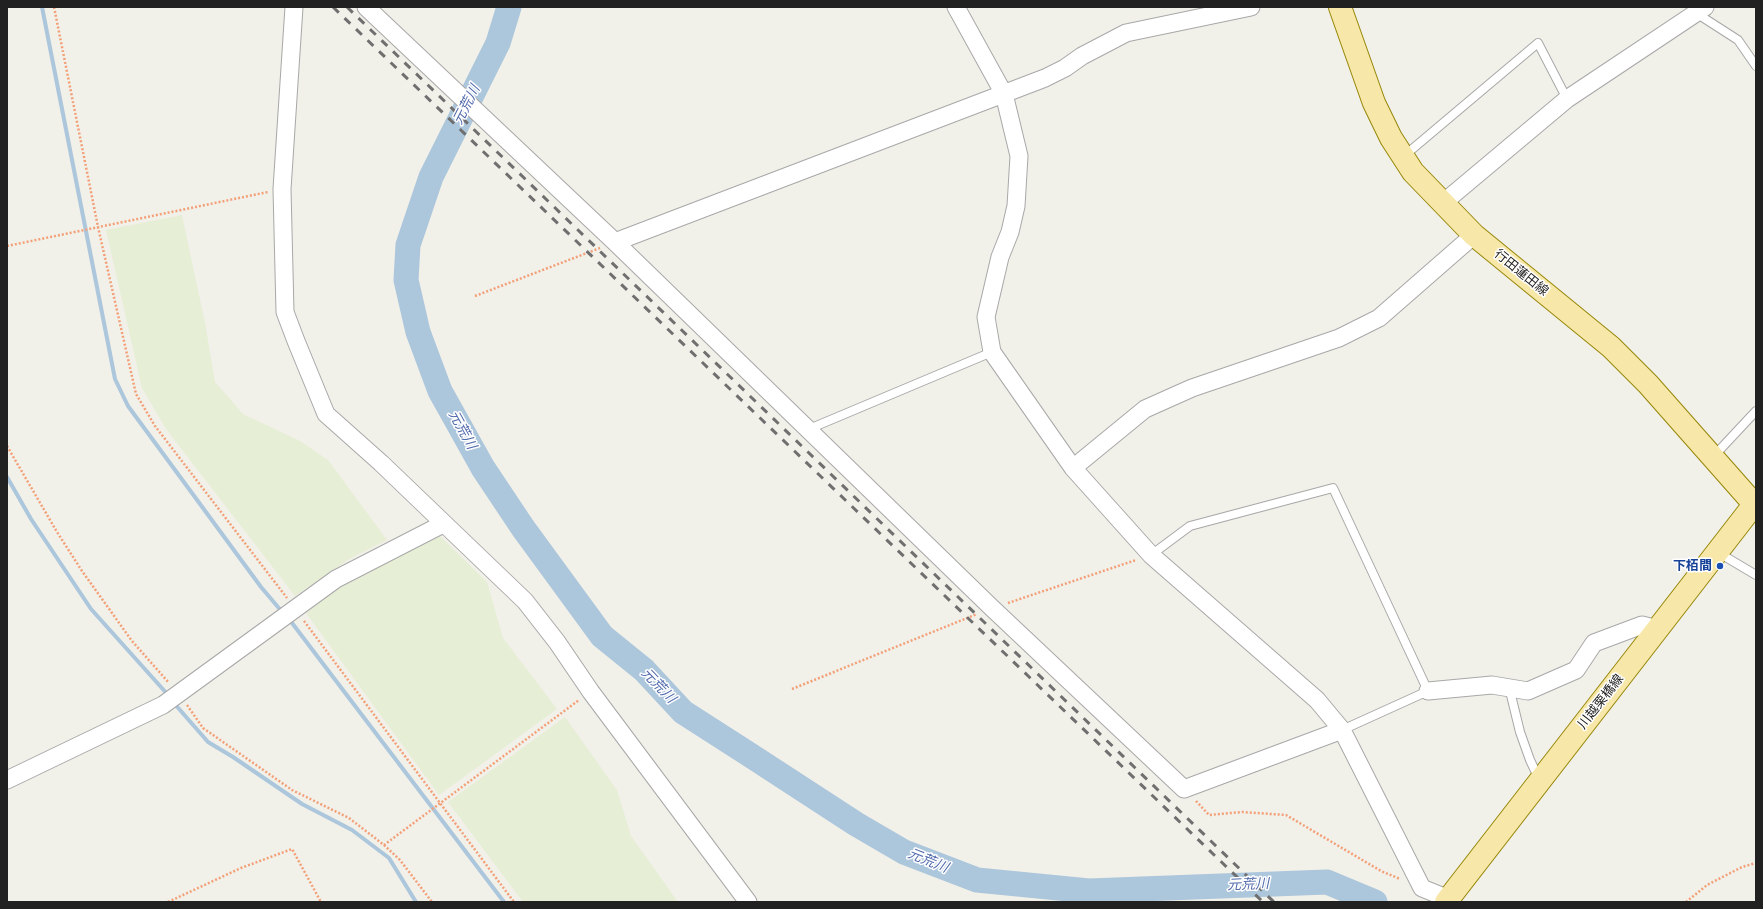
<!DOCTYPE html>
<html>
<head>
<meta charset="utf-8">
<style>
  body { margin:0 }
  #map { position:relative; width:1763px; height:909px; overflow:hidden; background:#f1f0e9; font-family:"Space Grotesk",sans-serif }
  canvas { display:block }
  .frame { position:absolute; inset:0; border:8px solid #212121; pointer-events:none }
</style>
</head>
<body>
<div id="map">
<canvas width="1763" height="909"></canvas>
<div class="frame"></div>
</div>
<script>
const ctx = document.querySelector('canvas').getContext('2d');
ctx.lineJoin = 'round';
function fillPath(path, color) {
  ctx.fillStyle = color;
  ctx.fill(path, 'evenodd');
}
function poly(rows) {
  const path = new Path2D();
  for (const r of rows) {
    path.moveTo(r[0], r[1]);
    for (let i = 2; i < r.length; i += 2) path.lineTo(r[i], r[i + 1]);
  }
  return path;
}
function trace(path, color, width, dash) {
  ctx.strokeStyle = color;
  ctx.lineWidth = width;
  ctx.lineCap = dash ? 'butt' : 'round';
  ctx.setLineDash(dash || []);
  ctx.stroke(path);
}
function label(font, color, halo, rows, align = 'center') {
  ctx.font = font + ' "Space Grotesk","Noto Sans JP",sans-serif';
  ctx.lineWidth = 3;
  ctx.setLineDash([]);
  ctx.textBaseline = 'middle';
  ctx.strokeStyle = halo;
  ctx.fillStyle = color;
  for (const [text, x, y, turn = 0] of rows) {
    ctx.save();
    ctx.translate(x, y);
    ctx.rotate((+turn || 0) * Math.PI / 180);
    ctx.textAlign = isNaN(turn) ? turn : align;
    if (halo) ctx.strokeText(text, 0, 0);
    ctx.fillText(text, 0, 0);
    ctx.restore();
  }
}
fillPath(poly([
  [182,215,205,323,215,382,243,414,300,441,328,460,387,540,351,558,295,596,166,429,142,388,106,230],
  [438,534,487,582,503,638,557,709,439,795,306,613,341,584],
  [565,717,617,790,631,836,678,902,523,902,448,802]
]), '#e7eed6');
trace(poly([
  [42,7,115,379,128,406,261,587,283,613],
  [7,477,31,519,91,609,169,696],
  [289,619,504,902],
  [173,702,208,742,233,757,302,804,352,830,389,858,416,902]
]), '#acc6dc', 4);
trace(poly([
  [509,7,498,43,431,177,408,245,406,280,418,332,440,391,483,468,523,528,602,636,644,670,683,712,750,755,856,824,904,852,977,880,1089,891,1327,882,1375,902]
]), '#acc6dc', 25);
const service = poly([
  [1696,13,1738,40,1756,66],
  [1404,156,1538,43,1567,99],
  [809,429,992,352],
  [1713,457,1756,411],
  [1719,553,1756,575],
  [1151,555,1190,526,1333,488,1428,691,1342,730],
  [1509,687,1520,732,1530,760,1539,779]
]);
const minor = poly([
  [294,7,282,189,285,312,296,341,326,414,381,463,525,601,557,642,591,692,748,902],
  [366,7,615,242,992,608,1184,789,1342,730],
  [956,7,1004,94,1019,156,1016,206,1010,232,1000,257,986,317,992,352,1073,468,1151,555,1317,700,1342,730,1422,888,1449,899],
  [1443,203,1567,99,1705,7],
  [615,242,1045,78,1065,68,1082,56,1126,33,1251,7],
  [1073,468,1145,409,1192,388,1339,338,1379,318,1474,235],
  [1428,691,1492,685,1528,691,1576,670,1594,643,1642,625,1658,629],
  [7,780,163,705,336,579,443,524]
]);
const primary = poly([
  [1340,7,1374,103,1391,138,1413,172,1474,235,1611,347,1648,384,1754,504],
  [1446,902,1756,502]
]);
trace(service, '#a8a8a8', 10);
trace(minor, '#a8a8a8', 19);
trace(primary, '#968708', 24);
trace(poly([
  [54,7,98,227,136,394,155,426,287,598],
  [7,246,268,192],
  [475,296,600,248],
  [7,446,57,532,82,571,132,641,169,683],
  [1008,603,1136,560],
  [304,621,514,902],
  [792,689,977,614],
  [187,705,203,728,292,790,349,818,384,845,579,700],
  [1196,801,1209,815,1242,812,1286,815,1381,871,1400,879],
  [384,845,400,860,432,902],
  [168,902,241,868,292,849,321,902],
  [1686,902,1707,885,1742,867,1756,863]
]), '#f3a078', 2.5, [2, 2]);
trace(service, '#fff', 8);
trace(minor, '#fff', 17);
trace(primary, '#f7e7a8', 22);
trace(poly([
  [333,7,1263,902],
  [347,7,1274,902]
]), '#6f6f6f', 3, [8, 8]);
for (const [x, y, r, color] of [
  [1720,566,4,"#1a4fb4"]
]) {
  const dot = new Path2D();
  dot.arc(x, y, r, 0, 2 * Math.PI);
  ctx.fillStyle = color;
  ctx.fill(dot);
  trace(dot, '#fff', 1.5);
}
label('13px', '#212121', '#fff', [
  ["行田蓮田線",1521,273,39],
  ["川越栗橋線",1601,702,-52]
]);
label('bold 13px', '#164399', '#fff', [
  ["下栢間",1712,566]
], 'right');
label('italic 14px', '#526bad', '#fff', [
  ["元荒川",467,105,-63],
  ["元荒川",462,430,61],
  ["元荒川",658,686,46],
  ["元荒川",928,861,22],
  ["元荒川",1248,885,-2]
]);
</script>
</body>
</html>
